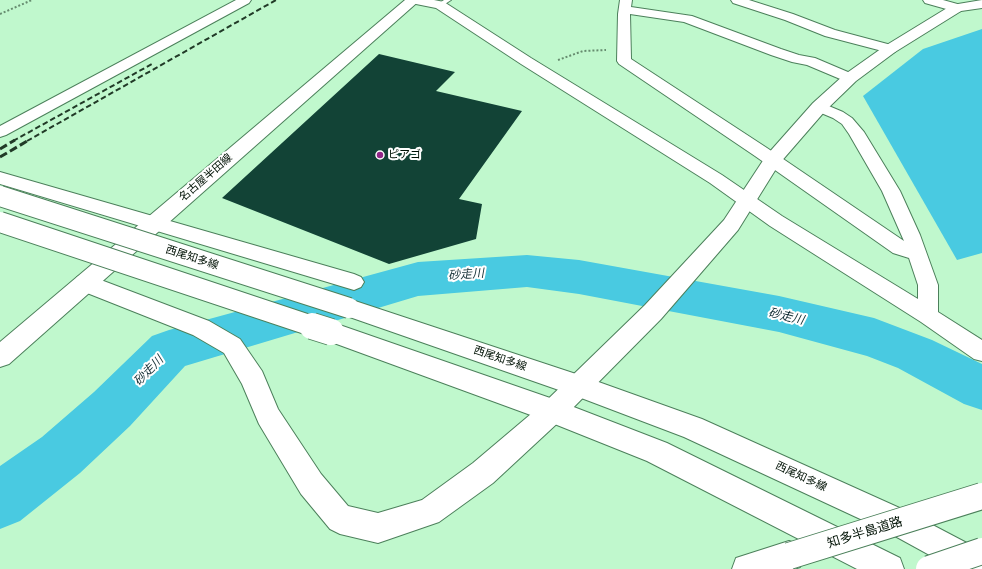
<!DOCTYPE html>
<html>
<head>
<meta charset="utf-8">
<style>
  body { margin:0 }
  canvas { display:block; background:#c0f8cd }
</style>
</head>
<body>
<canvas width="982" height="569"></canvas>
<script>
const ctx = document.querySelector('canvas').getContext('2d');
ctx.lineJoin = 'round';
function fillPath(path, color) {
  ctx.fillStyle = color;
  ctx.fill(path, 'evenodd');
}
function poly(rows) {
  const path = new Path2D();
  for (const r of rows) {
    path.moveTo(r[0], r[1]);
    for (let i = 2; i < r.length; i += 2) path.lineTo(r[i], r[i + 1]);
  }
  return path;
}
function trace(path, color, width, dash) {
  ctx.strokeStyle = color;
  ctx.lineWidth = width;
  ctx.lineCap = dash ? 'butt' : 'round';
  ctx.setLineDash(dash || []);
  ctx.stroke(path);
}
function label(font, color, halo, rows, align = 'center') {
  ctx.font = font + ' "Times New Roman","Noto Sans JP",serif';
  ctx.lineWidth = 4;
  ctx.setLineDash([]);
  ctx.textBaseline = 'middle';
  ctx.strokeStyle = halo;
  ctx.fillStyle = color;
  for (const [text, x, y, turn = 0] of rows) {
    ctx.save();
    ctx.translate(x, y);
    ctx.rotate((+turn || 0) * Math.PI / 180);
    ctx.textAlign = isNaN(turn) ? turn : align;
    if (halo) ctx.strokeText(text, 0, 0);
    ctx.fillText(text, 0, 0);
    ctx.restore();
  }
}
fillPath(poly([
  [982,29,982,253,957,260,863,96,923,49]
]), '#49cae1');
fillPath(poly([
  [527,255,579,260,779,296,874,318,932,340,982,364,982,410,964,404,898,368,867,356,779,332,579,294,527,287,418,296,185,366,130,426,80,473,20,521,0,529,0,466,42,437,94,392,152,336,169,330,418,262,527,255]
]), '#49cae1');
fillPath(poly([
  [379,54,455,72,436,91,522,111,459,199,482,204,476,239,389,264,222,198]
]), '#124336');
const service = poly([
  [444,0,451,0,442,6,438,6,438,4,444,0]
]);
const minor = poly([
  [236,0,251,0,249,3,6,135,0,137,0,126,236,0],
  [409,0,434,0,444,2,531,58,722,175,782,216,918,299,918,285,909,258,893,253,755,156,619,64,617,61,618,14,620,0,632,0,631,7,692,16,781,49,799,55,815,58,855,75,857,78,855,81,850,82,845,81,807,65,792,62,771,55,684,22,630,14,631,59,767,148,904,241,882,191,849,134,842,124,833,118,814,110,811,107,814,104,819,102,824,104,843,112,852,118,864,132,900,191,920,235,938,285,938,312,982,340,982,361,974,359,921,322,770,226,710,183,521,64,436,8,411,3,409,0],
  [731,0,749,0,793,14,835,30,895,46,897,49,895,52,890,53,825,36,785,20,733,3,731,0],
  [923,0,943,0,961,5,963,8,961,11,957,12,925,3,923,0],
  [0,172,354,274,361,277,364,282,361,287,354,290,0,184,0,172]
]);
const tertiary = poly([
  [982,0,982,8,961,11,895,52,856,81,825,111,779,164,738,230,661,319,562,419,493,483,439,522,378,543,340,534,330,529,301,494,259,424,242,384,224,353,193,335,77,289,74,283,77,277,85,274,93,277,209,321,240,339,262,371,278,409,321,474,348,506,378,513,422,500,473,463,544,403,645,305,724,220,766,156,813,103,844,75,885,46,952,5,982,0]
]);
const primary = poly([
  [405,0,420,0,9,364,0,367,0,342,405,0],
  [349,299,579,375,702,419,904,510,982,551,982,569,955,569,884,530,684,437,576,396,341,314,338,308,341,302,349,299],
  [331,322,553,399,667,443,900,558,904,569,857,569,647,461,547,421,323,339,319,332,323,325,331,322]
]);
const motorway = poly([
  [789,541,800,545,804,556,800,567,794,569,732,569,736,558,789,541]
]);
trace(service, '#4c805b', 2);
trace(minor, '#4c805b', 2);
trace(tertiary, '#4c805b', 2);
trace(primary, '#4c805b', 2);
trace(motorway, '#4c805b', 2);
trace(poly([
  [0,14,32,0],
  [558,60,583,51,606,50]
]), '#668c6f', 2, [2, 2]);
fillPath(service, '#fff');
fillPath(minor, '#fff');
fillPath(tertiary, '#fff');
fillPath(primary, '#fff');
fillPath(motorway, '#fff');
trace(poly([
  [13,141,152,64],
  [27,141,276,0]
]), '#213a27', 2, [5.5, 3]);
trace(poly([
  [0,149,15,140],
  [0,157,29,140]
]), '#213a27', 3, [8, 3.5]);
const primaryBridgeFar1 = poly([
  [0,196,349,308],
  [0,222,315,327]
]);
const primaryBridge = poly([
  [312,326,331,332]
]);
const motorwayBridge = poly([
  [789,556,982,496],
  [929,569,982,551]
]);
trace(primaryBridgeFar1, '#4c805b', 22, []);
trace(primaryBridge, '#4c805b', 28, []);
trace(motorwayBridge, '#4c805b', 28, []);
trace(primaryBridgeFar1, '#fff', 20);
trace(primaryBridge, '#fff', 26);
trace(motorwayBridge, '#fff', 26);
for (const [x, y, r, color] of [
  [380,155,4,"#912587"]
]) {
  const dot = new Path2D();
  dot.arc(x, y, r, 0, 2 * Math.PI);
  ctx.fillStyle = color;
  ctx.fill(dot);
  trace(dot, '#fff', 1.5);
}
label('11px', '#001205', '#fff', [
  ["ピアゴ",388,155]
], 'left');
label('11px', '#001205', '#fff', [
  ["名古屋半田線",206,178,-41],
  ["西尾知多線",192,258,18],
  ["西尾知多線",500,359,19],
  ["西尾知多線",801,477,25]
]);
label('italic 12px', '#153036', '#fff', [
  ["砂走川",466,275,-4],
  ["砂走川",786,317,13],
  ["砂走川",149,371,-46]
]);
label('13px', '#001205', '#fff', [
  ["知多半島道路",865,533,-17]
]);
</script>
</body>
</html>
